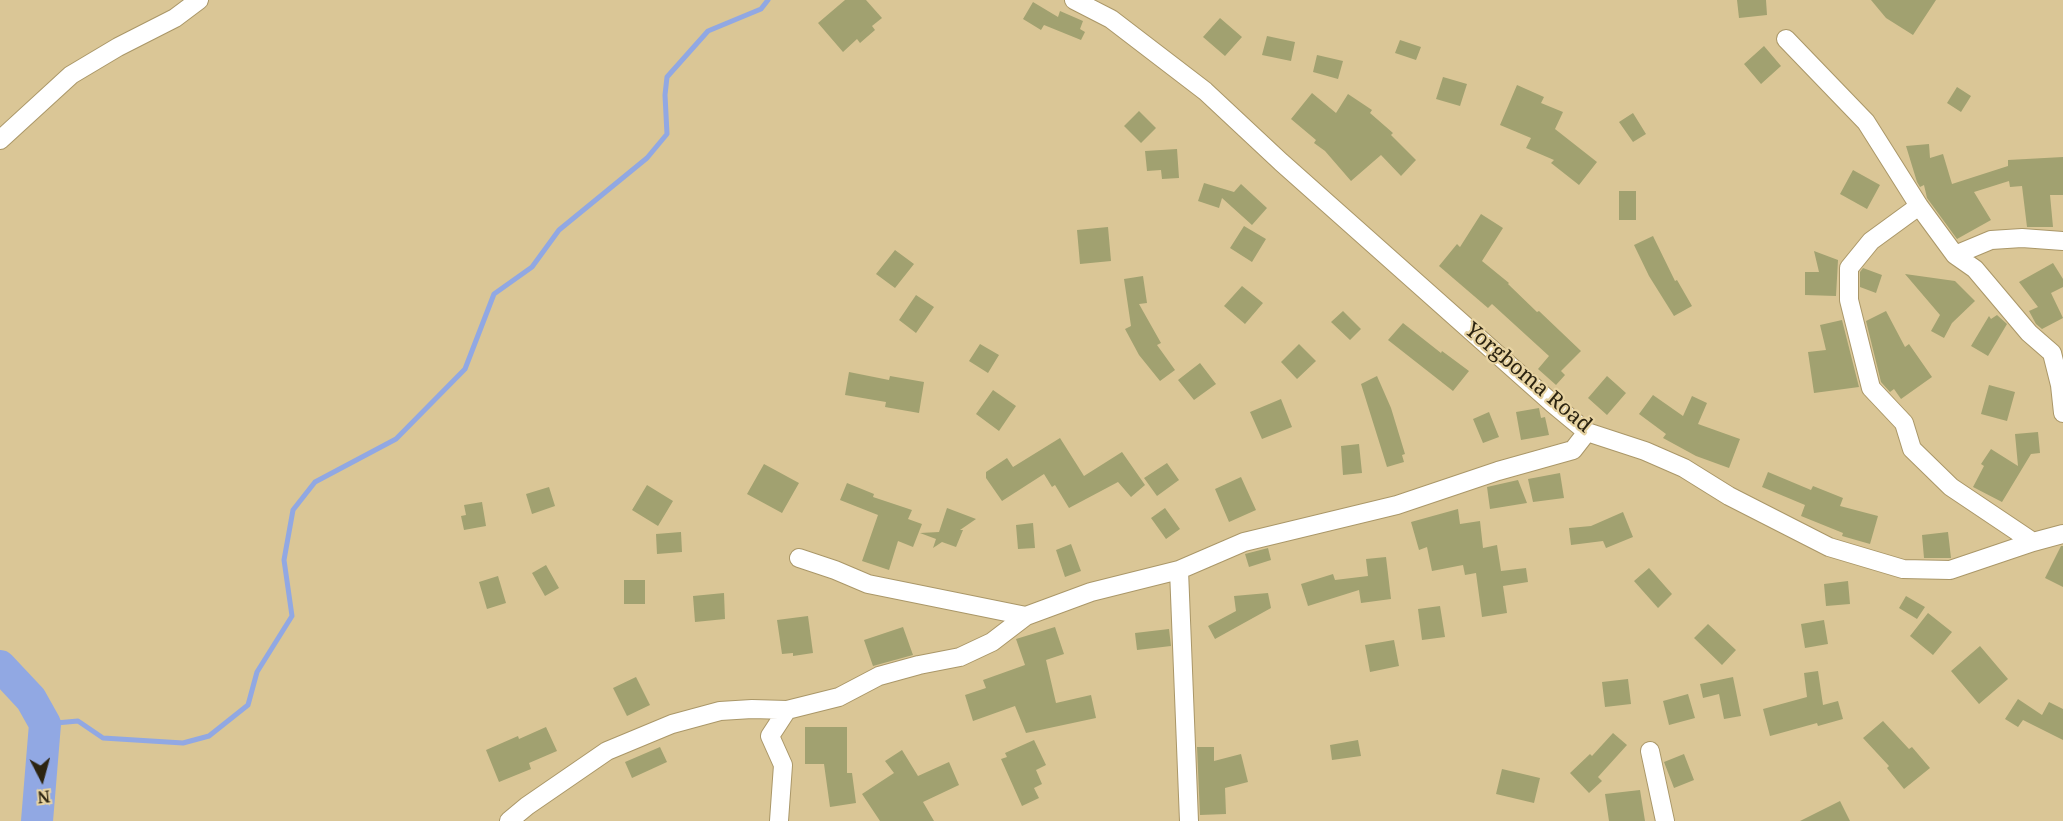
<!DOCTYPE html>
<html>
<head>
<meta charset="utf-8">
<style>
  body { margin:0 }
  #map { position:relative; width:2063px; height:821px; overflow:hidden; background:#dac696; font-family:"Noto Serif",serif }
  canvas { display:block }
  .north { position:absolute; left:12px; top:749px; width:60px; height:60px; -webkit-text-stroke:4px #e7d3a2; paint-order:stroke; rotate:174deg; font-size:16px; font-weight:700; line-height:24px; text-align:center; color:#2c2411 }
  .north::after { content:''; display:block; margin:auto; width:21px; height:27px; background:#2c2411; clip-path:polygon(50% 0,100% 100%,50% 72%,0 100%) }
</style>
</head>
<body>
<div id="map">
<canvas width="2063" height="821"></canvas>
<div class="north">N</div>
</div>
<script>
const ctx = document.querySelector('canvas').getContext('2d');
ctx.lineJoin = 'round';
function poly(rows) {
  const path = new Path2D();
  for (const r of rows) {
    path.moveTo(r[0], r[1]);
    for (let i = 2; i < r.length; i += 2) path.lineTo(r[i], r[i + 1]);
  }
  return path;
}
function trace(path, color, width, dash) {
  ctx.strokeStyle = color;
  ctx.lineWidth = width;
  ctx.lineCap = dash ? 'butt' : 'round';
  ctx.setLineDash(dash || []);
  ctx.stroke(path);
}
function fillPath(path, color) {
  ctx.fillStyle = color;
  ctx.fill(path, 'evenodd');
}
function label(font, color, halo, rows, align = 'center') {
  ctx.font = font + ' "Noto Serif",serif';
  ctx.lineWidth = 4.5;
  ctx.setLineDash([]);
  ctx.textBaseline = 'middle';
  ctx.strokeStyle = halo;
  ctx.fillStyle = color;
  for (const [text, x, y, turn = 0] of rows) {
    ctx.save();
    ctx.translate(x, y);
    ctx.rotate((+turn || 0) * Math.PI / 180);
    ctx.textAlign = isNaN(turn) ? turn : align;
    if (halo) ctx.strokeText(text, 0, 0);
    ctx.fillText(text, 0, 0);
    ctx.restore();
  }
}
trace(poly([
  [45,724,78,721,103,738,183,743,209,736,248,705,257,672,292,616,284,560,293,510,315,482,396,439,465,369,494,294,532,267,559,230,647,158,667,134,665,95,667,77,708,31,761,9,768,0]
]), '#91a8e3', 5);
trace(poly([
  [0,666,31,699,45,724,37,821]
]), '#91a8e3', 32);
fillPath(poly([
  [845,0,866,0,882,18,872,26,875,30,860,43,857,39,843,52,818,23],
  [1737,0,1766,0,1767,15,1739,18],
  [1871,0,1936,0,1913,35,1886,18],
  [1033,2,1058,17,1060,11,1083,21,1080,29,1085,32,1081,40,1044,25,1041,30,1023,19],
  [1220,18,1242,37,1225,56,1203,37],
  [1267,36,1295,42,1291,61,1262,55],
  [1400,40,1421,47,1416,60,1395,53],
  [1764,46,1781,66,1761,84,1744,64],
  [1317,55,1343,61,1338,79,1313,72],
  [1443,77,1467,84,1460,106,1436,99],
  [1517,85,1544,97,1541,103,1563,112,1555,129,1597,162,1579,185,1551,163,1554,160,1526,148,1531,138,1500,125],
  [1957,87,1971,96,1961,112,1947,103],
  [1312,93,1336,113,1348,94,1372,110,1370,113,1393,133,1391,135,1416,160,1401,176,1381,155,1351,181,1325,151,1314,143,1316,140,1291,119],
  [1139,111,1156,128,1141,143,1124,126],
  [1633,113,1646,134,1633,142,1619,122],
  [1929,144,1930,158,1943,154,1952,184,2008,166,2008,160,2063,157,2063,195,2050,195,2053,227,2027,227,2022,186,2010,187,2009,181,1974,192,1991,220,1957,239,1927,198,1924,185,1920,187,1917,182,1906,146],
  [1177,149,1179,178,1162,179,1161,170,1147,171,1145,151],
  [1853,170,1880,185,1867,209,1840,194],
  [1204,183,1234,192,1241,184,1267,208,1252,225,1222,198,1219,208,1198,201],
  [1619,191,1636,191,1636,220,1619,220],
  [1481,214,1503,228,1482,261,1509,283,1508,284,1537,312,1539,311,1581,351,1561,371,1565,375,1556,385,1538,369,1549,356,1492,304,1488,308,1439,266,1457,244,1460,247],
  [1244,226,1266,239,1252,262,1230,248],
  [1108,227,1111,261,1080,264,1077,230],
  [1653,236,1675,281,1677,280,1692,306,1674,316,1649,276,1634,245],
  [895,250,914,264,895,288,876,274],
  [1814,251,1838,260,1836,296,1805,295,1805,272,1819,272],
  [2053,263,2063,279,2063,287,2051,293,2063,318,2042,329,2036,324,2029,311,2038,307,2019,282],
  [1863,268,1882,275,1876,293,1860,287,1860,272],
  [1905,274,1955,281,1975,301,1952,323,1944,338,1931,331,1940,315],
  [1143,276,1147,303,1139,304,1161,343,1157,345,1175,370,1160,381,1139,355,1125,329,1131,326,1124,279],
  [1242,286,1263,303,1245,324,1224,306],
  [916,295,934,307,916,333,899,320],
  [1343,311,1361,329,1350,340,1331,322],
  [1886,311,1905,347,1909,344,1932,377,1901,399,1894,389,1890,392,1881,382,1866,321],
  [1997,315,2007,324,1988,356,1971,346,1989,316,1991,319],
  [1842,320,1859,387,1814,393,1808,352,1826,350,1820,325],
  [1403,323,1441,353,1442,351,1469,371,1453,391,1388,340],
  [980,344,999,355,988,373,969,361],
  [1299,344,1316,361,1297,379,1281,362],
  [1200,363,1216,384,1194,400,1178,380],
  [849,372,889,380,890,376,924,382,919,413,885,407,886,402,845,395],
  [1377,376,1391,408,1405,454,1402,455,1404,462,1387,467,1361,384],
  [1607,376,1626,393,1607,415,1588,398],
  [1989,385,2015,392,2007,421,1981,414],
  [993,390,1016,406,999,431,976,414],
  [1653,395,1683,416,1692,396,1707,403,1698,424,1740,439,1729,468,1696,456,1663,438,1666,434,1639,414],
  [1281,399,1292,427,1262,439,1250,412],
  [1539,408,1541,418,1545,417,1549,435,1521,440,1516,412],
  [1489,412,1499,437,1483,443,1473,419],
  [2038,432,2040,453,2031,454,2002,502,1973,487,1984,466,1981,464,1991,449,2018,466,2015,434],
  [1060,438,1084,476,1122,452,1145,485,1131,497,1118,482,1069,508,1055,485,1052,487,1044,474,1002,501,986,478,986,472,1007,458,1013,467],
  [1359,444,1362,473,1343,475,1341,446],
  [1167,463,1179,480,1157,496,1144,478],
  [764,464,799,483,782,513,747,494],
  [1768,472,1811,490,1813,486,1843,498,1840,506,1878,516,1870,544,1842,536,1843,533,1801,516,1805,505,1762,487],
  [1560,473,1564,498,1533,502,1528,479],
  [1241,477,1256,510,1229,522,1215,489],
  [1518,480,1527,503,1490,509,1487,487],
  [847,483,874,494,873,497,912,510,908,519,922,524,913,547,898,541,889,570,862,561,878,515,840,500],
  [647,485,673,501,658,526,632,510],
  [549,487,555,506,532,514,526,494],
  [482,502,486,526,464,530,461,516,466,515,464,505],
  [947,508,976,519,960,530,963,530,956,547,942,542,933,548,936,539,920,533,939,532],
  [1165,508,1180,529,1166,539,1151,518],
  [1458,509,1460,524,1480,521,1483,548,1497,545,1501,571,1526,568,1528,582,1503,586,1507,613,1482,617,1476,573,1465,575,1463,565,1432,571,1427,547,1419,550,1411,522],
  [1623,512,1633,537,1606,548,1603,541,1571,545,1569,528,1591,526],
  [1033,523,1035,548,1018,549,1016,525],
  [681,532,682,552,657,554,656,534],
  [1948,532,1951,558,1924,558,1922,535],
  [1071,544,1081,571,1065,577,1056,550],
  [2061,546,2063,546,2063,587,2045,578],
  [1268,548,1271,560,1249,567,1245,554],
  [1386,557,1391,599,1361,603,1359,590,1308,606,1301,584,1333,574,1335,580,1368,576,1366,559],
  [546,565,559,588,545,596,532,573],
  [1649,568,1672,594,1658,608,1634,581],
  [498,576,506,603,487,609,479,582],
  [624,580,645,580,645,604,624,604],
  [1848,581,1850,604,1826,606,1824,584],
  [724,593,725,619,695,622,693,596],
  [1268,593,1271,608,1215,639,1208,626,1236,611,1234,596],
  [1906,596,1925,607,1917,619,1899,608],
  [1440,606,1445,637,1422,640,1418,609],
  [1928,613,1952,632,1933,655,1910,636],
  [808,616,813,653,793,656,793,653,782,654,777,620],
  [1824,620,1828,644,1805,648,1801,624],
  [1708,624,1736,650,1722,665,1694,638],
  [903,627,913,655,873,666,864,640],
  [1055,627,1064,654,1046,660,1056,703,1091,695,1096,718,1026,733,1015,706,973,721,965,695,986,688,983,680,1025,665,1016,639],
  [1169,629,1171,646,1137,650,1135,633],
  [1394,640,1399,666,1370,672,1365,645],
  [1980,646,2008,679,1979,704,1951,671],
  [1818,671,1823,705,1838,701,1843,719,1818,726,1817,723,1770,736,1763,709,1807,697,1804,673],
  [636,677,650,705,627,716,613,688],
  [1733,677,1741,716,1724,719,1719,694,1703,698,1700,684],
  [1628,679,1631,704,1605,707,1602,682],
  [1688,694,1695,718,1669,725,1663,701],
  [2018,699,2042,715,2049,702,2063,709,2063,740,2023,720,2018,727,2005,719],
  [1883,721,1909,749,1912,747,1930,768,1904,789,1887,768,1889,766,1863,738],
  [546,727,557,751,529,763,531,769,499,782,486,750,518,736,519,739],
  [805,727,847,727,847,773,852,773,856,803,830,807,824,764,805,764],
  [1613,733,1627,745,1598,777,1602,781,1589,793,1570,773,1590,754,1592,756],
  [1034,740,1046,765,1036,770,1042,784,1034,788,1039,798,1022,806,1001,759,1007,757,1005,753],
  [1358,740,1361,756,1332,760,1330,745],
  [660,747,667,762,632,778,625,762],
  [1197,747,1214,747,1214,761,1241,754,1248,782,1225,788,1226,814,1200,815],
  [902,750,918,776,949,762,959,785,923,802,934,821,880,821,862,794,894,773,885,761],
  [1684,754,1694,780,1674,788,1664,762],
  [1502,769,1540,778,1534,803,1496,794],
  [1640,790,1645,821,1609,821,1605,794],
  [1840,801,1850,821,1800,821]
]), '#a1a170');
const street = poly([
  [1074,0,1111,19,1205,91,1281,162,1552,403,1587,432,1645,451,1684,468,1729,496,1829,547,1903,569,1950,570,2033,542,2063,534],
  [1786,39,1866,122,1919,206,1955,255,1975,269,2029,333,2052,353,2060,385,2063,413],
  [0,140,71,75,118,47,175,18,199,0],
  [1919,206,1871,241,1849,268,1849,300,1871,388,1904,423,1912,449,1951,487,2033,542],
  [1955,255,1991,240,2022,238,2063,241],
  [799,558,835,570,868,584,1026,616],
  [1179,570,1189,821],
  [1650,751,1665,821],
  [509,821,527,806,607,751,672,724,720,711,752,709,787,710,839,697,879,676,919,665,960,657,992,642,1026,616,1091,592,1179,570,1244,542,1397,505,1498,471,1573,450,1587,432],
  [779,821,783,765,770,736,787,710]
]);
trace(street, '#aa9768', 20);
trace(street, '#fff', 18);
label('21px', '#2c2411', '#e7d3a2', [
  ["Yorgboma Road",1528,378,40]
]);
</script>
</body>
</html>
